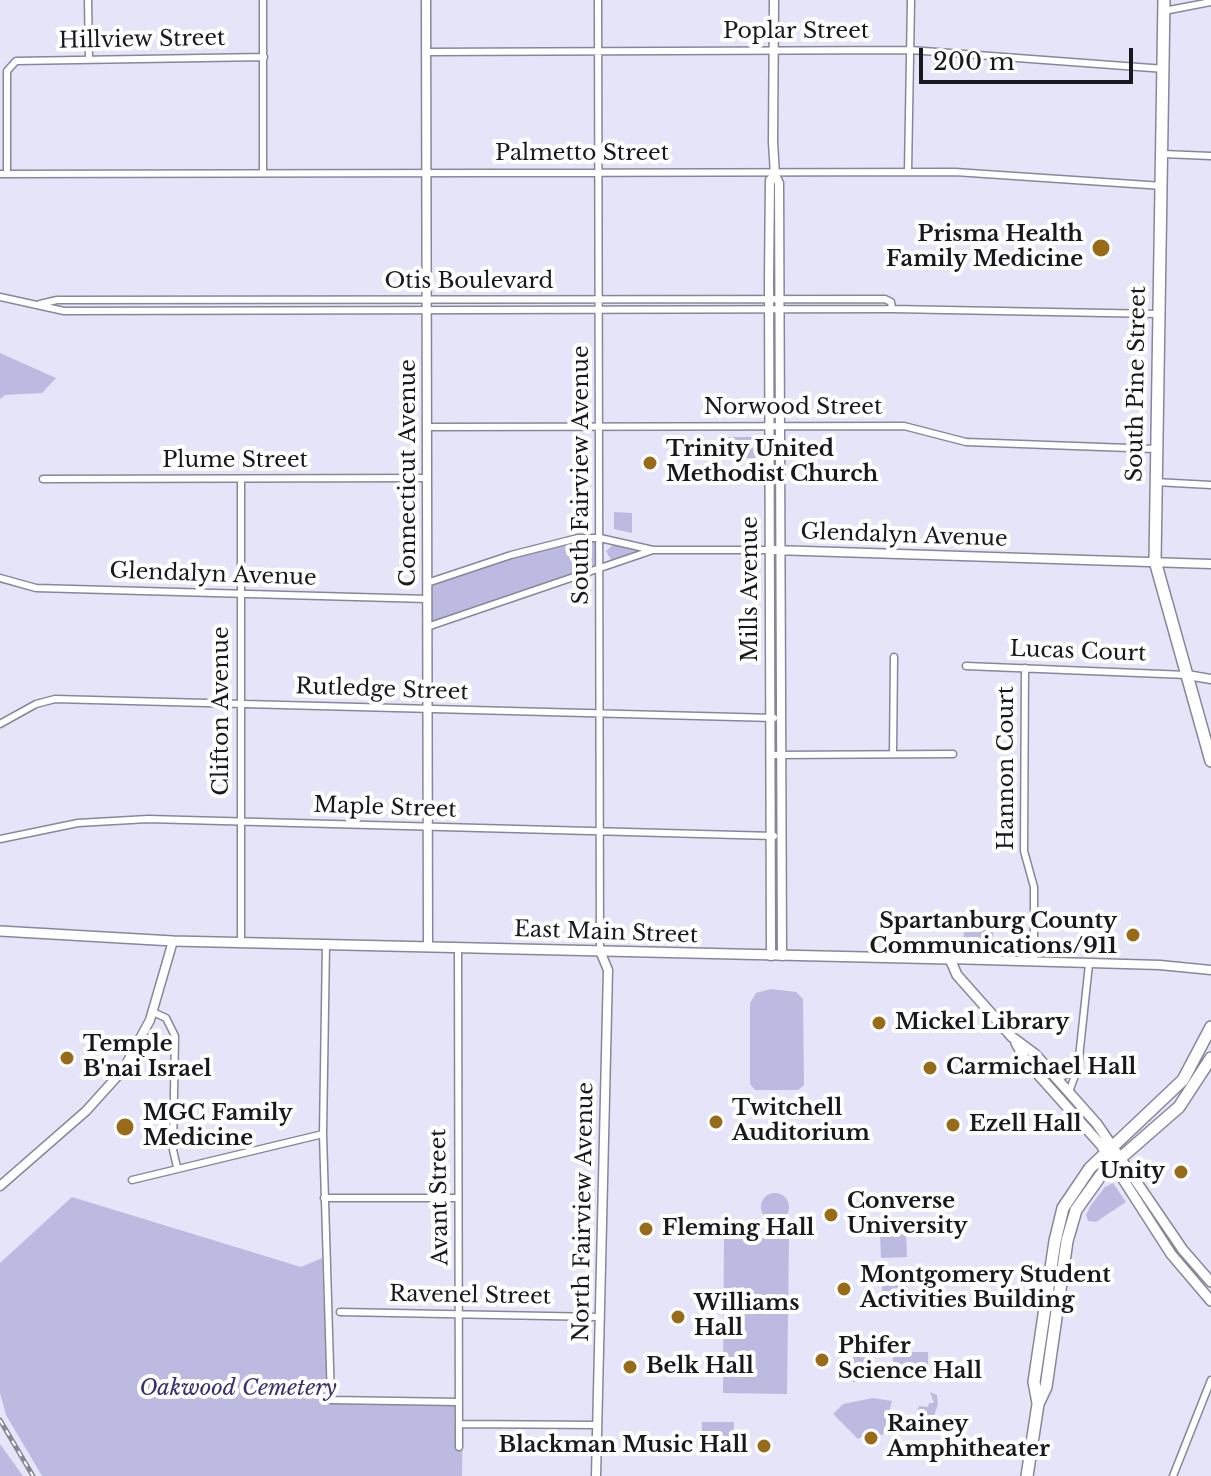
<!DOCTYPE html>
<html>
<head>
<meta charset="utf-8">
<style>
  body { margin:0 }
  #map { position:relative; width:1211px; height:1476px; overflow:hidden; background:#e5e4f8; font-family:"Libre Baskerville",serif }
  canvas { display:block }
  .scale { position:absolute; left:919px; top:48px; width:214px; height:36px; box-sizing:border-box; border:4px solid #18181f; border-top:0; padding-left:10px; font-size:24px; line-height:28px; white-space:nowrap; color:#18181f; -webkit-text-stroke:6px #fff; paint-order:stroke }
</style>
</head>
<body>
<div id="map">
<canvas width="1211" height="1476"></canvas>
<div class="scale">200 m</div>
</div>
<script>
const ctx = document.querySelector('canvas').getContext('2d');
ctx.lineJoin = 'round';
function fillPath(path, color) {
  ctx.fillStyle = color;
  ctx.fill(path, 'evenodd');
}
function poly(rows) {
  const path = new Path2D();
  for (const r of rows) {
    if (r.length === 3) {
      path.moveTo(r[0] + r[2], r[1]);
      path.arc(r[0], r[1], r[2], 0, 2 * Math.PI);
      continue;
    }
    path.moveTo(r[0], r[1]);
    for (let i = 2; i < r.length; i += 2) path.lineTo(r[i], r[i + 1]);
  }
  return path;
}
function trace(path, color, width, dash) {
  ctx.strokeStyle = color;
  ctx.lineWidth = width;
  ctx.lineCap = dash ? 'butt' : 'round';
  ctx.setLineDash(dash || []);
  ctx.stroke(path);
}
function label(font, color, halo, rows, align = 'center') {
  ctx.font = font + ' "Libre Baskerville",serif';
  ctx.lineWidth = 8;
  ctx.setLineDash([]);
  ctx.textBaseline = 'middle';
  ctx.strokeStyle = halo;
  ctx.fillStyle = color;
  for (const [text, x, y, turn = 0] of rows) {
    ctx.save();
    ctx.translate(x, y);
    ctx.rotate((+turn || 0) * Math.PI / 180);
    ctx.textAlign = isNaN(turn) ? turn : align;
    if (halo) ctx.strokeText(text, 0, 0);
    ctx.fillText(text, 0, 0);
    ctx.restore();
  }
}
fillPath(poly([
  [0,353,56,378,42,393,5,395,0,399],
  [718,437,762,437,762,458,718,458],
  [614,512,632,513,632,533,614,529],
  [600,538,600,569,427,627,427,583,563,541],
  [614,544,639,549,639,551,611,560,606,551],
  [965,924,994,927,992,944,963,941],
  [771,989,796,992,803,999,804,1085,798,1090,755,1090,750,1084,750,1003,756,993],
  [1113,1183,1126,1202,1096,1222,1088,1221,1086,1215,1091,1205,1105,1187],
  [775,1207,14],
  [72,1197,301,1267,322,1258,328,1403,463,1403,462,1476,42,1476,6,1415,0,1393,0,1263],
  [906,1233,907,1257,881,1258,880,1234],
  [724,1237,789,1238,787,1394,723,1393],
  [882,1268,907,1268,907,1309,882,1309],
  [853,1347,870,1347,871,1382,853,1382],
  [893,1352,928,1352,928,1372,893,1372],
  [930,1392,937,1395,938,1404,934,1416,921,1420,916,1414,919,1406,928,1407,929,1403,934,1403],
  [873,1398,892,1401,883,1435,867,1434,858,1439,833,1414,843,1404],
  [702,1422,734,1422,733,1440,702,1439],
  [0,1444,23,1476,0,1476]
]), '#bcbae1');
const street = poly([
  [88,0,89,58],
  [598,0,600,951],
  [1164,11,1211,2],
  [426,52,910,50,1165,69],
  [1163,154,1211,156],
  [908,172,911,0],
  [263,173,263,0],
  [0,174,955,172,1163,186],
  [7,174,7,71,16,61,264,57],
  [0,297,64,311,892,309,1159,314],
  [40,304,57,300,885,299,891,302,892,309],
  [427,427,904,426,966,442,1156,449],
  [43,479,427,478],
  [241,480,241,942],
  [1155,482,1211,485],
  [0,578,36,588,427,599],
  [427,583,511,555,578,538,600,538,653,550,769,550],
  [427,627,653,550],
  [966,666,1187,675],
  [1025,668,1024,851,1034,887,1034,961],
  [0,724,36,704,55,699,774,718],
  [893,754,894,657],
  [772,755,953,754],
  [0,839,78,823,148,819,774,836],
  [326,944,323,1134,331,1400,459,1402],
  [458,947,459,1447],
  [153,1012,166,1018,175,1036,173,1150,177,1167],
  [1057,1080,1078,1067],
  [1069,1092,1078,1067,1089,964],
  [132,1180,323,1134],
  [324,1198,457,1198],
  [340,1312,599,1317],
  [459,1424,597,1425],
  [1173,1476,1211,1380]
]);
const secondary = poly([
  [426,0,428,946],
  [774,0,773,142,775,175,779,183,782,956],
  [774,550,1211,564],
  [1187,675,1211,679],
  [771,956,769,279,770,180,775,175],
  [950,959,1160,965,1211,970],
  [0,1186,86,1111,123,1070,150,1020,173,941],
  [596,1476,608,970,600,951]
]);
const primary = poly([
  [0,931,173,941,950,959,957,975,1012,1037,1035,1054,1097,1124,1183,1250,1211,1282],
  [1016,1043,1026,1061,1101,1145,1171,1254,1211,1301]
]);
const highway = poly([
  [1164,0,1155,561,1211,761],
  [1038,1403,1034,1382,1055,1241,1063,1208,1090,1168,1183,1080,1211,1027],
  [1027,1476,1038,1404,1046,1387,1067,1241,1076,1210,1101,1175,1179,1107,1211,1058]
]);
trace(street, '#888799', 9);
trace(secondary, '#888799', 11);
trace(primary, '#888799', 12);
trace(highway, '#888799', 14);
trace(street, '#fff', 6);
trace(secondary, '#fff', 8);
trace(primary, '#fff', 9);
trace(highway, '#fff', 11);
const rail = poly([
  [0,1420,33,1476]
]);
trace(rail, '#868593', 5);
trace(rail, '#fff', 2, [6]);
for (const [x, y, r, color] of [
  [1101,248,10,"#986b19"],
  [650,463,8,"#986b19"],
  [1133,935,8,"#986b19"],
  [879,1023,8,"#986b19"],
  [67,1058,8,"#986b19"],
  [930,1068,8,"#986b19"],
  [716,1122,8,"#986b19"],
  [953,1125,8,"#986b19"],
  [125,1127,10,"#986b19"],
  [1181,1172,8,"#986b19"],
  [831,1215,8,"#986b19"],
  [646,1229,8,"#986b19"],
  [844,1289,8,"#986b19"],
  [678,1317,8,"#986b19"],
  [822,1360,8,"#986b19"],
  [630,1367,8,"#986b19"],
  [871,1438,8,"#986b19"],
  [764,1446,8,"#986b19"]
]) {
  const dot = new Path2D();
  dot.arc(x, y, r, 0, 2 * Math.PI);
  ctx.fillStyle = color;
  ctx.fill(dot);
  trace(dot, '#fff', 3);
}
label('22px', '#18181f', '#fff', [
  ["Poplar Street",796,32],
  ["Hillview Street",142,40,-1],
  ["Palmetto Street",582,154],
  ["Otis Boulevard",469,282],
  ["South Pine Street",1137,384,-89],
  ["Norwood Street",793,408],
  ["Plume Street",235,461],
  ["Connecticut Avenue",409,473,-90],
  ["South Fairview Avenue",582,475,-90],
  ["Glendalyn Avenue",904,536,2],
  ["Glendalyn Avenue",213,575,2],
  ["Mills Avenue",751,589,-90],
  ["Lucas Court",1078,652,2],
  ["Rutledge Street",382,690,2],
  ["Clifton Avenue",222,711,-90],
  ["Hannon Court",1007,768,-90],
  ["Maple Street",385,808,2],
  ["East Main Street",606,933,2],
  ["Avant Street",440,1197,-91],
  ["North Fairview Avenue",584,1212,-89],
  ["Ravenel Street",470,1296,1]
]);
label('bold 22px', '#18181f', '#fff', [
  ["Prisma Health",1083,235,"right"],
  ["Family Medicine",1083,260,"right"],
  ["Trinity United",666,450],
  ["Methodist Church",666,475],
  ["Spartanburg County",1117,922,"right"],
  ["Communications/911",1117,947,"right"],
  ["Mickel Library",895,1023],
  ["Temple",83,1045],
  ["B'nai Israel",83,1070],
  ["Carmichael Hall",946,1068],
  ["Twitchell",732,1109],
  ["Auditorium",732,1134],
  ["MGC Family",143,1114],
  ["Medicine",143,1139],
  ["Ezell Hall",969,1125],
  ["Unity",1165,1172,"right"],
  ["Converse",847,1202],
  ["University",847,1227],
  ["Fleming Hall",662,1229],
  ["Montgomery Student",860,1276],
  ["Activities Building",860,1301],
  ["Williams",694,1304],
  ["Hall",694,1329],
  ["Phifer",838,1347],
  ["Science Hall",838,1372],
  ["Belk Hall",646,1367],
  ["Rainey",887,1425],
  ["Amphitheater",887,1450],
  ["Blackman Music Hall",748,1446,"right"]
], 'left');
label('italic 22px', '#392e70', '#fff', [
  ["Oakwood Cemetery",238,1389]
]);
</script>
</body>
</html>
